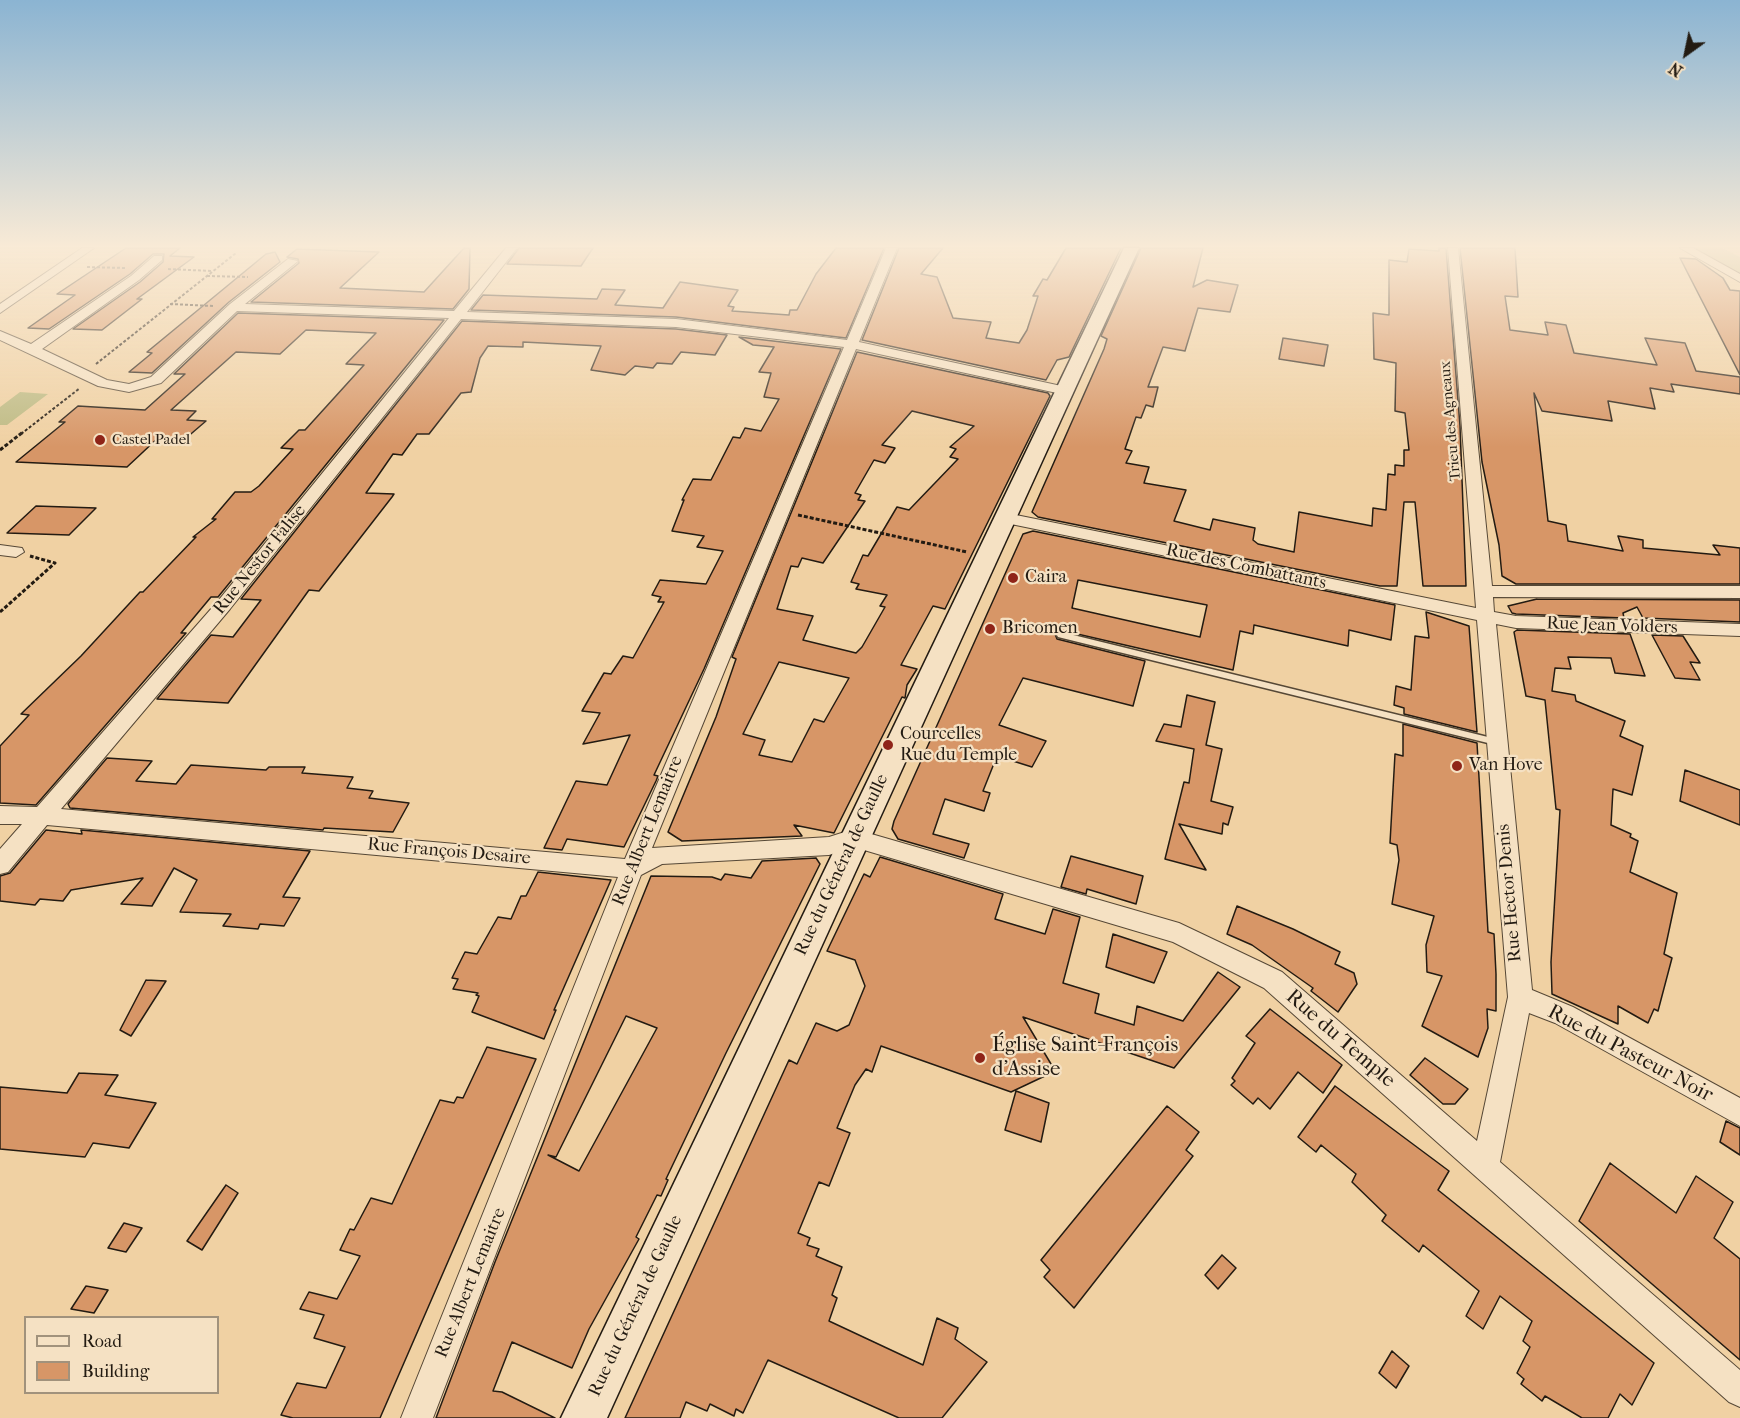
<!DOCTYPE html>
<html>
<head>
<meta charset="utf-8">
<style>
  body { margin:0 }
  #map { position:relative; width:1740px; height:1418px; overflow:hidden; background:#f0d1a3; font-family:"IM FELL French Canon",serif }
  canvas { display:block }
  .legend { position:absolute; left:24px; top:1316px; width:195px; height:78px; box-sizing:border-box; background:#f5e1c3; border:2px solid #a1927c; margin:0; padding:8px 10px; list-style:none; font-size:18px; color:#231b12 }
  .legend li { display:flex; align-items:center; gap:12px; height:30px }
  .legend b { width:30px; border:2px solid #a1927c }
  .north { position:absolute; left:1656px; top:24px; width:60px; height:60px; -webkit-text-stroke:4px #f5e1c3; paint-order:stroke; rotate:213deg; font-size:16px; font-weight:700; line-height:24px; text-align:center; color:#231b12 }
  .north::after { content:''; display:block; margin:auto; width:21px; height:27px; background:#231b12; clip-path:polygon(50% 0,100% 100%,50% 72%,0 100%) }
</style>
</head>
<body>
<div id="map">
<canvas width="1740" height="1418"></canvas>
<ul class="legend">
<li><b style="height:8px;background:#f5e1c3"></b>Road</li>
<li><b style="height:16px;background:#d79667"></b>Building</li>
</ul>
<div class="north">N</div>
</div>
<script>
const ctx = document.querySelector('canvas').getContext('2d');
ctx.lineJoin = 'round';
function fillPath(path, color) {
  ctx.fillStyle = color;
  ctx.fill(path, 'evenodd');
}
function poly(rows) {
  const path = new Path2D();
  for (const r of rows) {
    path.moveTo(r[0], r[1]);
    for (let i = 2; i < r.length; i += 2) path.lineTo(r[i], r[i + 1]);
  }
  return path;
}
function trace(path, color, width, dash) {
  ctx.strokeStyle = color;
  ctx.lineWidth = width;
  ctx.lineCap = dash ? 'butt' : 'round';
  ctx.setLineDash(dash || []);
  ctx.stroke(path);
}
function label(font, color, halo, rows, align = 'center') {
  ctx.font = font + ' "IM FELL French Canon",serif';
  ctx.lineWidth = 4.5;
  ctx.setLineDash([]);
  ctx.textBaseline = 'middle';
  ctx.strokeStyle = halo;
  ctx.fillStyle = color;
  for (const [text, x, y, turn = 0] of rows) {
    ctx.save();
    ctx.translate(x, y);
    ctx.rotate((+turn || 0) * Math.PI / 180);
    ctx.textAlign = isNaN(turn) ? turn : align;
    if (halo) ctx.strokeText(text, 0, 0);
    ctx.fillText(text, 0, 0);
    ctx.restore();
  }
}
fillPath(poly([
  [1690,248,1722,248,1740,257,1740,274],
  [20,392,48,394,7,425,0,425,0,407]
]), '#bdba83');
const building = poly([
  [126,248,180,248,170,256,194,257,137,299,142,299,102,330,73,329,140,282,163,262,164,254,153,254,130,274,49,329,28,328,75,295,57,294,126,248],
  [464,248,470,248,469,289,453,309,251,302,299,263,298,259,287,257,297,249,379,252,340,288,424,292,464,248],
  [519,248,593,248,581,266,507,264,519,248],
  [836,248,884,248,846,338,676,317,471,310,483,295,597,299,602,289,625,290,615,305,663,308,680,282,738,290,728,306,734,307,732,311,789,315,790,310,797,310,816,274,836,248],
  [899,248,943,248,921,274,937,277,953,318,991,322,986,338,1019,343,1027,330,1038,296,1033,296,1043,279,1047,280,1066,248,1121,248,1069,357,1057,360,1046,380,862,340,899,248],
  [1141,248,1203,248,1193,287,1207,280,1238,285,1230,312,1198,308,1185,351,1163,347,1148,387,1158,387,1153,407,1146,405,1141,418,1136,417,1125,449,1132,451,1126,463,1149,467,1144,483,1186,490,1174,521,1210,530,1213,519,1255,528,1253,540,1258,544,1294,552,1299,512,1372,526,1373,508,1386,510,1388,474,1395,475,1395,465,1404,466,1404,450,1409,450,1405,413,1395,411,1396,363,1374,359,1373,313,1389,315,1389,260,1407,262,1409,249,1439,251,1439,248,1446,248,1460,426,1466,586,1423,586,1415,502,1404,502,1397,586,1380,586,1038,517,1032,512,1104,349,1107,339,1101,336,1141,248],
  [1460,248,1515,248,1518,297,1505,296,1510,330,1548,335,1545,322,1566,325,1574,353,1657,365,1645,338,1685,343,1696,371,1740,377,1740,394,1671,384,1674,392,1650,388,1655,409,1608,401,1612,421,1542,411,1534,393,1548,521,1566,525,1568,541,1623,551,1618,536,1643,540,1643,548,1720,555,1713,545,1740,548,1740,584,1516,584,1502,576,1499,545,1482,462,1460,248],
  [275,252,280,262,229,302,152,373,129,372,152,353,147,352,266,254,275,252],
  [1680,258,1696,259,1723,278,1730,290,1740,291,1740,375,1680,258],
  [238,313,444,320,218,597,211,597,181,633,186,633,36,805,0,803,0,746,29,715,21,714,81,656,140,592,143,592,196,537,193,537,216,519,212,519,235,492,251,492,259,486,293,449,281,448,299,430,305,430,364,365,346,364,376,333,306,330,280,354,236,352,171,410,196,411,187,420,206,421,185,439,158,438,127,467,16,462,65,422,59,422,78,406,145,410,185,374,174,374,238,313],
  [462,321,676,329,727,335,715,355,681,352,672,364,657,363,653,368,635,366,625,375,591,370,601,346,523,342,523,347,488,346,480,358,471,392,461,393,429,434,417,434,402,455,393,454,366,493,394,494,392,497,319,591,309,590,228,703,157,699,211,635,233,637,261,600,241,599,462,321],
  [739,337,841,349,704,669,654,775,658,776,656,781,624,847,567,839,562,850,544,848,576,781,607,785,630,735,583,744,600,713,582,711,604,673,611,674,623,656,633,658,664,602,658,602,661,597,652,595,660,580,706,584,723,551,697,547,704,536,672,531,684,500,682,500,693,479,711,480,733,437,740,438,745,428,761,431,779,399,764,397,771,373,759,372,774,347,753,345,739,337],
  [1283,338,1328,345,1324,366,1279,359,1283,338],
  [857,352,1048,393,1050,396,945,609,933,606,901,665,917,669,907,685,905,698,902,697,834,833,794,825,802,836,682,841,668,832,716,717,736,659,732,657,857,352],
  [912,411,974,426,950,447,956,449,950,457,958,459,909,510,897,507,868,556,863,555,851,582,859,584,856,589,887,595,880,606,885,607,862,647,856,653,803,640,813,616,777,609,791,566,798,567,802,558,823,563,865,501,858,500,861,495,855,493,874,460,885,463,895,448,882,445,912,411],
  [779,662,849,678,824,722,814,719,792,762,759,755,765,740,743,734,779,662],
  [36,506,96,508,69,535,7,533,36,506],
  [1033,531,1395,605,1391,640,1349,630,1348,646,1254,625,1253,634,1240,631,1233,670,1060,630,1055,634,1057,639,1145,661,1133,706,1023,678,999,725,1046,741,1032,767,997,756,983,791,990,793,984,811,945,799,933,834,969,844,964,858,898,839,892,829,894,821,1023,534,1033,531],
  [1078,580,1207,605,1200,637,1072,608,1078,580],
  [1537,599,1740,600,1740,622,1643,618,1637,607,1623,613,1624,618,1516,614,1512,613,1508,606,1537,599],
  [1426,612,1469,626,1477,732,1404,714,1404,708,1394,705,1396,686,1411,690,1415,636,1429,638,1426,612],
  [1517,630,1630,634,1645,676,1615,673,1611,658,1568,657,1571,669,1555,668,1552,691,1575,695,1576,701,1625,721,1620,736,1643,746,1632,795,1613,789,1611,825,1631,834,1630,837,1638,841,1630,872,1677,893,1664,954,1672,958,1658,1011,1654,1009,1648,1023,1618,1006,1618,1024,1552,994,1551,962,1560,810,1556,809,1545,700,1526,696,1514,632,1517,630],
  [1652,635,1683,636,1700,663,1690,662,1700,680,1675,678,1652,635],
  [1187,695,1215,702,1206,745,1222,749,1211,801,1233,807,1228,825,1223,823,1222,834,1179,824,1206,870,1165,859,1184,782,1189,783,1194,749,1156,741,1164,724,1181,727,1187,695],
  [1403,724,1477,743,1488,932,1494,934,1496,974,1496,1011,1487,1009,1488,1028,1478,1057,1422,1026,1442,976,1427,972,1426,945,1434,916,1392,904,1399,860,1397,845,1390,843,1395,754,1403,756,1403,724],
  [107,758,152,761,136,781,176,784,191,765,266,770,269,767,305,767,302,773,353,777,347,788,373,791,369,798,409,803,393,832,324,828,323,830,70,808,68,804,107,758],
  [1685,770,1740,790,1740,825,1680,801,1685,770],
  [46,830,82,834,81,830,310,851,283,897,300,898,284,926,260,924,258,929,223,926,231,914,180,912,197,880,174,868,152,906,121,904,143,878,71,890,63,901,40,899,35,905,0,901,0,876,10,873,46,830],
  [1071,856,1143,876,1136,904,1087,889,1086,894,1061,887,1071,856],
  [880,857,1003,894,995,919,1045,934,1053,909,1080,917,1063,983,1099,994,1095,1013,1134,1025,1137,1006,1183,1021,1218,972,1240,987,1174,1068,1023,1017,1051,1064,1047,1075,1011,1092,881,1046,872,1072,866,1069,855,1085,837,1128,850,1133,829,1186,819,1182,798,1233,810,1238,807,1245,819,1249,816,1256,842,1267,832,1295,837,1298,829,1321,923,1365,937,1318,958,1328,955,1339,987,1362,942,1418,899,1418,768,1360,743,1413,736,1409,734,1416,710,1404,707,1411,686,1402,680,1418,625,1418,789,1060,797,1064,816,1023,837,1031,849,1025,865,986,855,960,827,951,864,874,870,877,880,857],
  [816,858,820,864,726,1053,666,1179,668,1180,661,1196,657,1195,636,1237,639,1239,589,1329,572,1368,512,1342,493,1391,502,1392,555,1418,436,1418,495,1262,651,876,712,877,721,880,725,874,751,878,762,861,816,858],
  [626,1016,657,1028,579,1171,548,1155,556,1157,626,1016],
  [538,872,611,880,554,1010,556,1010,544,1039,472,1012,479,996,476,995,478,993,453,989,458,979,452,978,465,952,477,954,498,917,511,919,521,896,526,896,538,872],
  [1237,906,1293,929,1340,952,1335,964,1354,973,1357,984,1338,1012,1311,991,1313,988,1252,945,1227,934,1237,906],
  [1113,934,1167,952,1154,983,1106,967,1113,934],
  [146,980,166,981,131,1036,120,1030,146,980],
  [1270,1009,1342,1065,1323,1093,1298,1072,1270,1109,1258,1098,1253,1104,1231,1085,1235,1081,1232,1078,1255,1043,1246,1036,1270,1009],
  [487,1047,536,1059,380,1418,293,1418,281,1415,297,1383,326,1388,345,1347,314,1338,324,1315,300,1309,309,1292,337,1299,360,1256,340,1250,350,1229,354,1230,371,1198,392,1204,440,1100,454,1103,457,1097,463,1098,487,1047],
  [1425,1058,1468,1089,1455,1104,1443,1104,1410,1075,1425,1058],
  [79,1073,118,1075,105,1095,156,1103,129,1148,93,1143,85,1157,0,1149,0,1087,67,1093,79,1073],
  [1335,1086,1449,1171,1438,1190,1654,1363,1632,1405,1620,1394,1608,1418,1582,1418,1545,1396,1542,1401,1521,1384,1524,1379,1517,1373,1530,1347,1523,1341,1532,1321,1500,1296,1483,1329,1466,1316,1479,1291,1423,1245,1419,1252,1382,1221,1386,1215,1352,1182,1356,1174,1321,1145,1316,1152,1298,1137,1335,1086],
  [1016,1091,1049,1103,1041,1142,1005,1130,1016,1091],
  [1167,1106,1199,1132,1186,1150,1193,1156,1074,1308,1044,1277,1050,1270,1041,1260,1167,1106],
  [1726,1121,1740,1128,1740,1155,1720,1142,1726,1121],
  [1610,1163,1676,1213,1696,1176,1733,1202,1714,1238,1740,1259,1740,1360,1579,1221,1610,1163],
  [226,1185,238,1193,202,1250,187,1241,226,1185],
  [124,1223,142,1228,126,1252,108,1248,124,1223],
  [1222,1255,1236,1268,1218,1289,1205,1275,1222,1255],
  [86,1286,108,1290,94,1313,71,1309,86,1286],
  [1392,1351,1409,1366,1396,1388,1379,1373,1392,1351]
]);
fillPath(building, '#d79667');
trace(building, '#231b12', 1.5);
const lane = poly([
  [1061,632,1496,739,1499,740,1501,742,1499,744,1496,745,1058,637,1057,635,1061,632]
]);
const street = poly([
  [82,248,94,248,0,313,0,304,82,248],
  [506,248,517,248,467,312,676,319,847,340,886,248,897,248,859,342,1066,387,1073,391,1066,395,856,349,652,848,829,837,854,829,1179,923,1282,972,1477,1141,1508,997,1477,620,1006,523,998,518,1006,513,1476,608,1448,248,1458,248,1492,586,1740,586,1740,598,1493,597,1494,612,1516,616,1740,624,1740,636,1516,628,1496,624,1532,990,1573,1007,1740,1098,1740,1126,1555,1023,1529,1013,1500,1162,1740,1370,1740,1407,1729,1402,1264,988,1173,942,854,847,829,855,662,864,641,875,433,1418,401,1418,618,877,47,825,8,872,0,874,0,849,22,824,0,824,0,806,37,807,218,601,449,318,237,311,161,383,129,392,98,386,0,340,0,331,31,344,131,276,154,256,162,256,162,260,139,280,42,349,107,380,129,384,151,377,230,304,288,259,298,261,245,304,454,311,506,248],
  [461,319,676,327,844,347,625,859,61,809,230,609,461,319],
  [1680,248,1693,248,1740,274,1740,282,1680,248],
  [0,545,22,548,24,552,16,557,0,555,0,545]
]);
const secondary = poly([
  [1124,248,1139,248,607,1418,561,1418,1124,248]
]);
trace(lane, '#564836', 3);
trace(street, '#564836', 2);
trace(secondary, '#231b12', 3);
trace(poly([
  [87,267,125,268],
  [168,269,212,271],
  [207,276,248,277],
  [170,304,213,306],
  [96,364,236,253],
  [21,434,80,388]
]), '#231b12', 2, [3, 2]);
trace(poly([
  [0,450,23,432],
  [798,515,967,552],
  [0,612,55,563,30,556]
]), '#231b12', 3, [4, 2]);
fillPath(lane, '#f5e1c3');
fillPath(street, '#f5e1c3');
fillPath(secondary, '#f5e1c3');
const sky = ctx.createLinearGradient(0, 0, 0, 447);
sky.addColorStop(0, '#8bb4d2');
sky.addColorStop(0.55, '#f8ead6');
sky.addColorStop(1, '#f8ead600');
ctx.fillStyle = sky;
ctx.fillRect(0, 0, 1740, 447);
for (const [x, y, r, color] of [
  [100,440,6,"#8f2418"],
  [1013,578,6,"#8f2418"],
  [990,629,6,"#8f2418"],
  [888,745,6,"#8f2418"],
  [1457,766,6,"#8f2418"],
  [980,1058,6,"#8f2418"]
]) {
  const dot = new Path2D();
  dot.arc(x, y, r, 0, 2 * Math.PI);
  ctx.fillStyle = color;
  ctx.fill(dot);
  trace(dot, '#f5e1c3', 2);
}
label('15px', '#231b12', '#f5e1c3', [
  ["Trieu des Agneaux",1451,421,-95]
]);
label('15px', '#231b12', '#f5e1c3', [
  ["Castel Padel",112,440]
], 'left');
label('18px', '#231b12', '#f5e1c3', [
  ["Rue Nestor Falise",260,560,-51],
  ["Rue des Combattants",1246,567,12],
  ["Rue Jean Volders",1612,626,2],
  ["Rue Albert Lemaitre",648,831,-68],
  ["Rue François Desaire",449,852,5],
  ["Rue du Général de Gaulle",842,865,-65],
  ["Rue Hector Denis",1510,893,-95],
  ["Rue Albert Lemaitre",471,1283,-68],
  ["Rue du Général de Gaulle",636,1306,-65]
]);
label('18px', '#231b12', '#f5e1c3', [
  ["Caira",1025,578],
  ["Bricomen",1002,629],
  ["Courcelles",900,735],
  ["Rue du Temple",900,756],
  ["Van Hove",1469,766]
], 'left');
label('21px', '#231b12', '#f5e1c3', [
  ["Rue du Temple",1340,1039,41],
  ["Rue du Pasteur Noir",1630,1054,28]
]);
label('21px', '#231b12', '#f5e1c3', [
  ["Église Saint-François",992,1046],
  ["d'Assise",992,1070]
], 'left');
</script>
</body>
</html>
